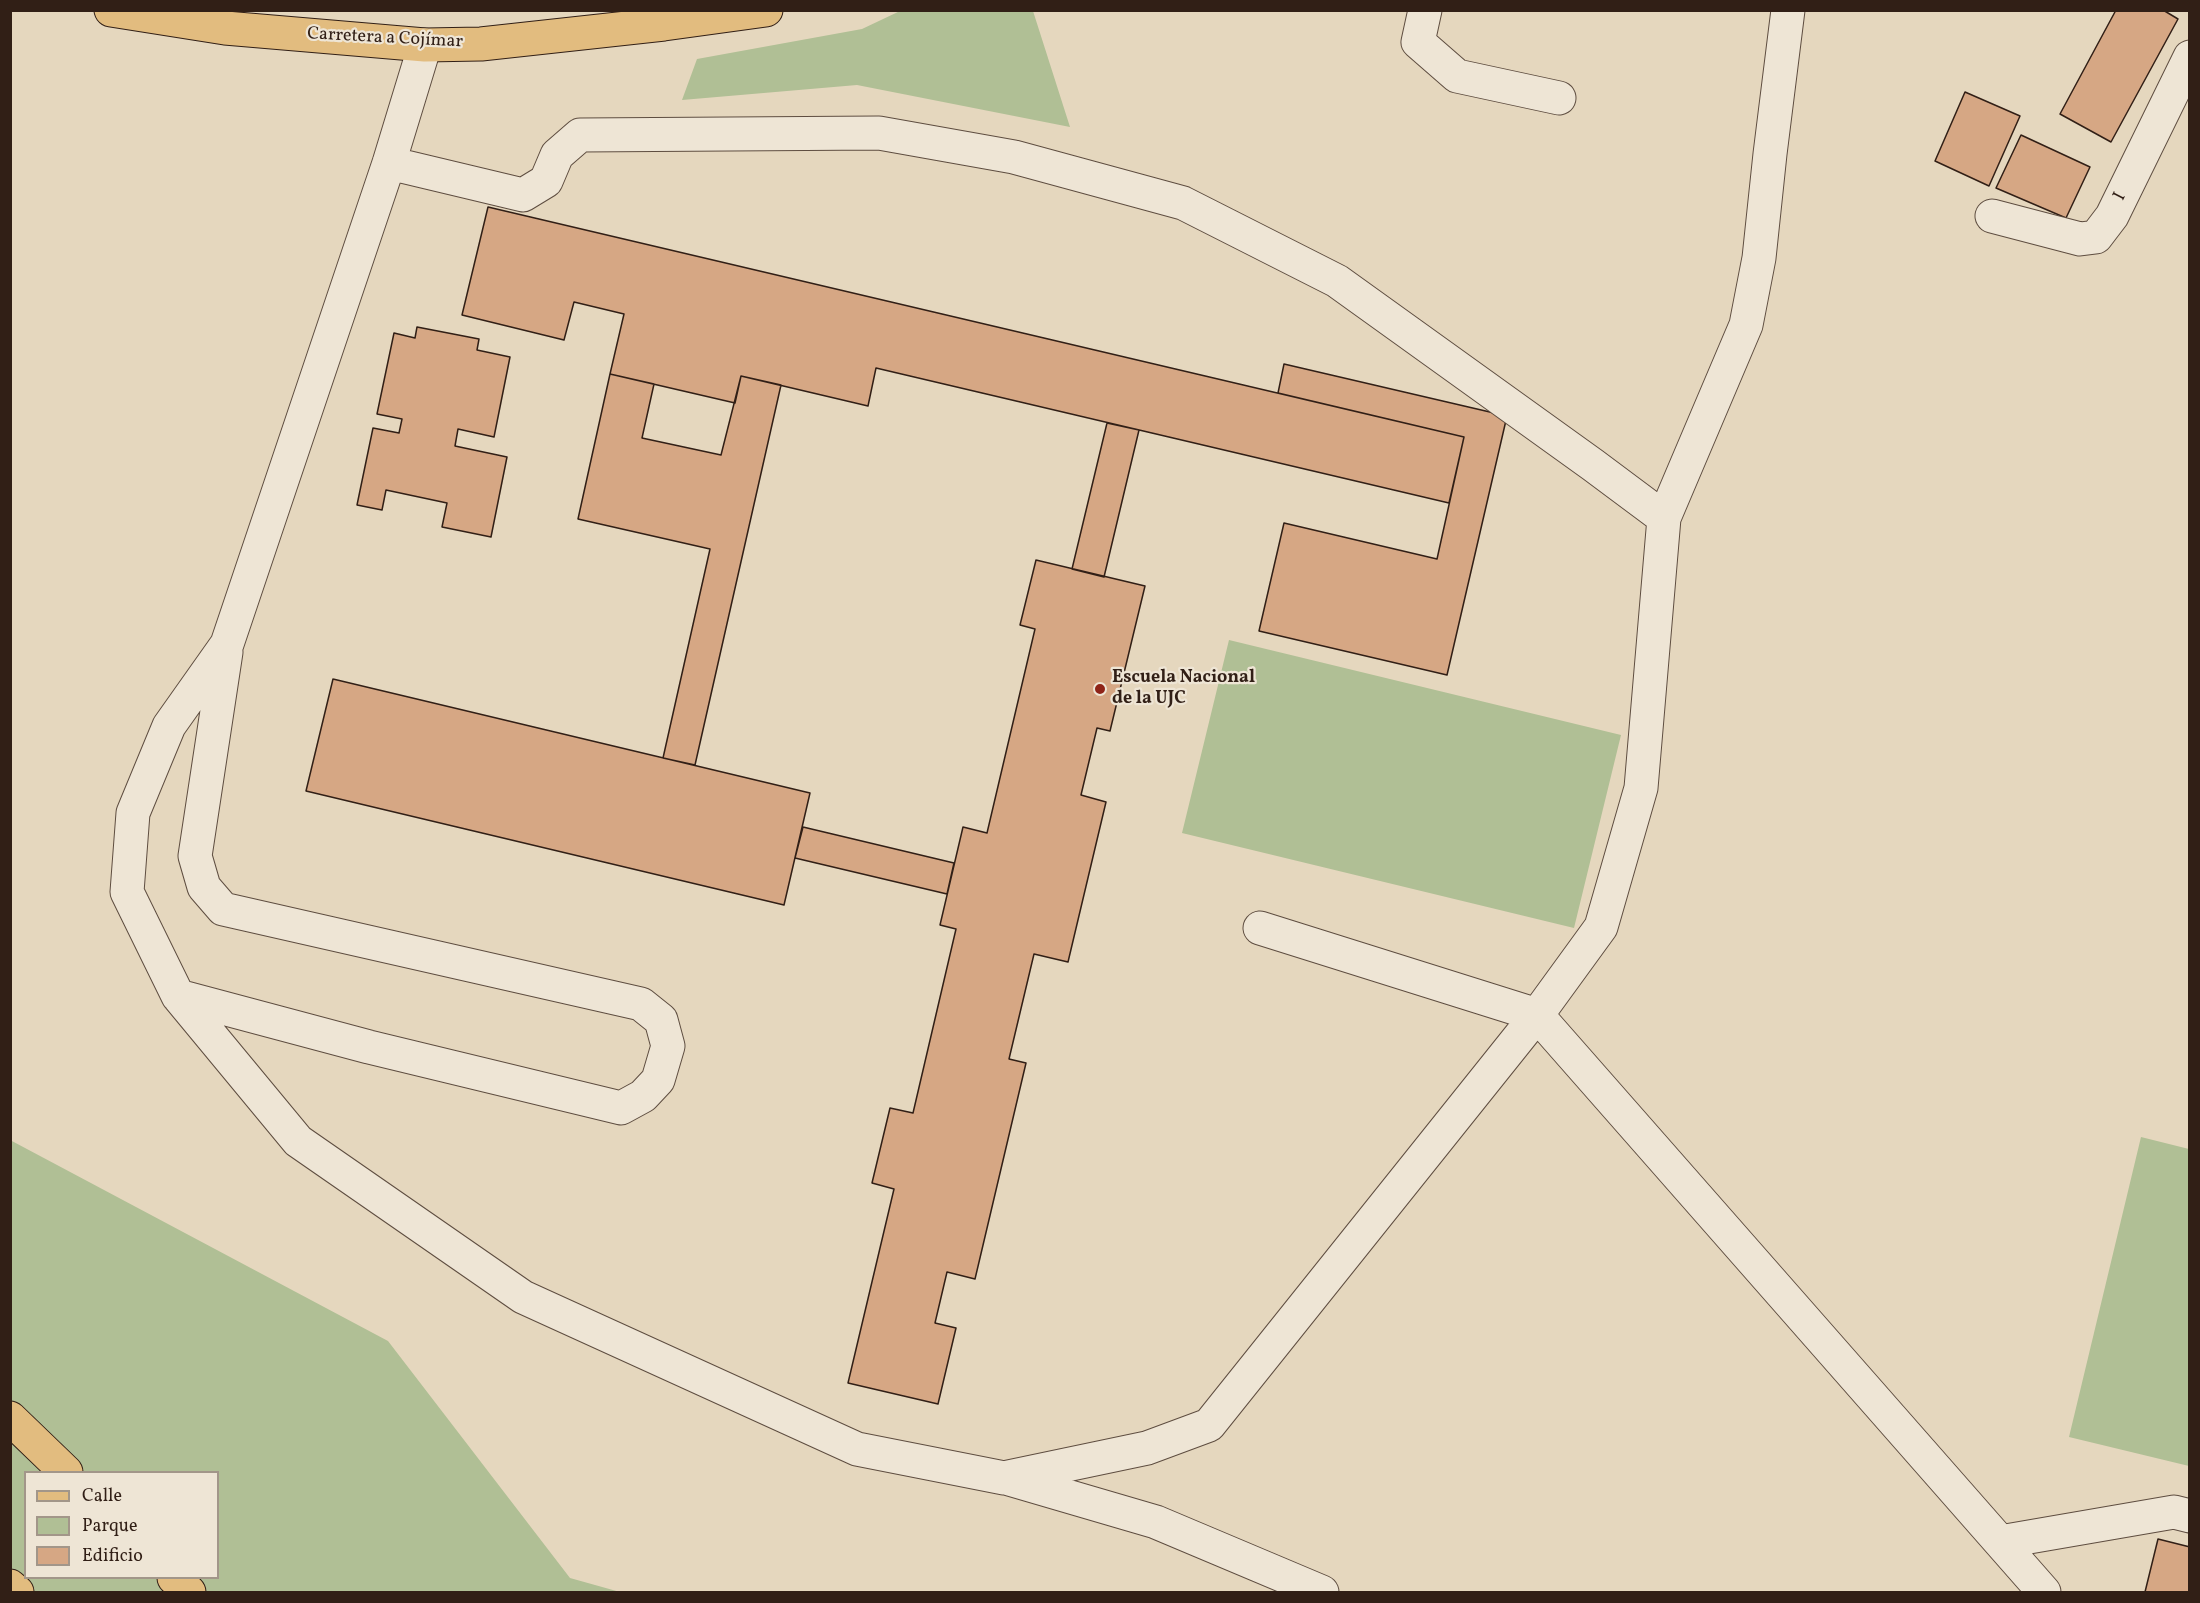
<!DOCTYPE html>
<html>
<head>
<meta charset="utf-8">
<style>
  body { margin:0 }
  #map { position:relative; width:2200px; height:1603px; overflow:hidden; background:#e5d7be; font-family:Vollkorn,serif }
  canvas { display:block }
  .frame { position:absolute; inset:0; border:12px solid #311f16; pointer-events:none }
  .legend { position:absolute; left:24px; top:1471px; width:195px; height:108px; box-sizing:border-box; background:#eee5d5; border:2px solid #a29689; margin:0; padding:8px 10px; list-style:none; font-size:18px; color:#311f16 }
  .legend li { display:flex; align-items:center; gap:12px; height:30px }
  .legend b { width:30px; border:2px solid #a29689 }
</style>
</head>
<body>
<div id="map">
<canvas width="2200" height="1603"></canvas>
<div class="frame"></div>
<ul class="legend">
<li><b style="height:8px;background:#e2bc7f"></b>Calle</li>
<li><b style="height:16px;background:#b0bf95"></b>Parque</li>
<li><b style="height:16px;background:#d6a784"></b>Edificio</li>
</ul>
</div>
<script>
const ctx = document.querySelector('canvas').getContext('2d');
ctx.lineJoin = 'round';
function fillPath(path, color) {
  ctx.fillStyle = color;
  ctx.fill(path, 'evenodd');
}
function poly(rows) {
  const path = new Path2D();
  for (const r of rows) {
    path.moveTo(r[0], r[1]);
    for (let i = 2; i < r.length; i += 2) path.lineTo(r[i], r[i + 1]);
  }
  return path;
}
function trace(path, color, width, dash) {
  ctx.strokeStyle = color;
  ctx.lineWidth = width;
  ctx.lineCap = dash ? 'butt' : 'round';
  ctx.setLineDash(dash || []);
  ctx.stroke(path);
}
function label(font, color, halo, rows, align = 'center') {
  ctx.font = font + ' Vollkorn,serif';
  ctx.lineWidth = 4.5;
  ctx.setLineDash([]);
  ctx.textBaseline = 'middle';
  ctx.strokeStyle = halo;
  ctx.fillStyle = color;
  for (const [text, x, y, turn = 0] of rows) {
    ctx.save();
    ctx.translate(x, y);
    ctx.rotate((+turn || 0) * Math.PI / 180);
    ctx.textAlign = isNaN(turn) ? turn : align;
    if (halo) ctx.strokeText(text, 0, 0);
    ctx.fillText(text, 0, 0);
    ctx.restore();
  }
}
fillPath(poly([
  [900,11,1033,11,1070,127,857,85,682,100,697,59,862,29],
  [1229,640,1621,735,1574,928,1182,833],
  [2141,1137,2189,1149,2189,1466,2069,1437],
  [10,1140,388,1341,570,1578,620,1592,11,1592],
  [26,1472,218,1472,218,1578,26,1578]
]), '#b0bf95');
const building = poly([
  [2116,10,2163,10,2178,19,2111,142,2060,114,2116,10],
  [1965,92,2020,116,1989,186,1935,161,1965,92],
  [2021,135,2090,167,2066,218,1996,188,2021,135],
  [488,207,1464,437,1449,503,876,368,868,406,741,376,735,403,610,374,624,314,574,302,564,340,462,315,488,207],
  [417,327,479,339,477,350,510,357,494,437,458,429,455,446,507,457,491,537,442,527,447,503,386,490,382,510,357,505,373,428,399,433,402,419,377,414,394,333,415,338,417,327],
  [1284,364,1507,416,1447,675,1259,631,1284,523,1437,559,1464,437,1278,393,1284,364],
  [610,374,654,384,642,438,721,455,741,376,781,385,695,765,663,758,710,549,578,519,610,374],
  [1107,423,1139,430,1104,577,1072,569,1107,423],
  [1036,560,1145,586,1110,731,1097,728,1081,795,1106,802,1068,962,1034,954,1009,1059,1026,1063,975,1279,947,1272,935,1323,956,1328,938,1404,848,1383,894,1189,872,1183,890,1108,913,1113,956,929,940,925,963,827,987,833,1035,629,1020,625,1036,560],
  [333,679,810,793,784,905,306,791,333,679],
  [803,827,954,863,947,894,795,858,803,827],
  [2158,1539,2190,1547,2190,1592,2145,1592,2158,1539]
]);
fillPath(building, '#d6a784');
trace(building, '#311f16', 1.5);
const minor = poly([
  [1425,10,1418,42,1457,76,1559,98],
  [389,163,523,195,546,181,557,155,580,135,879,133,1014,157,1183,203,1337,281,1593,465,1664,518,1641,788,1601,927,1537,1015,1209,1425,1147,1448,1004,1478,857,1449,523,1297,298,1141,178,996,127,892,133,813,169,726,227,644,389,163,425,45],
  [1992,216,2080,239,2096,237,2112,216,2190,57],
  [1664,518,1746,325,1759,258,1770,154,1788,10],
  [1260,928,1537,1015,2044,1592],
  [178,996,369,1047,621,1108,643,1096,658,1080,668,1046,661,1020,641,1004,223,909,204,887,195,856,226,652],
  [1009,1479,1156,1522,1322,1592],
  [2000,1542,2174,1512,2190,1516]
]);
const major = poly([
  [111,10,225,28,425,45,481,44,664,24,766,10]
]);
const highway = poly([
  [10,1418,66,1472],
  [174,1578,189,1592],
  [10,1586,17,1592]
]);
trace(minor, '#5e4d40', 35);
trace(major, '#311f16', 35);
trace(highway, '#311f16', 35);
trace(minor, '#eee5d5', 33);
trace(major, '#e2bc7f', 33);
trace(highway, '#e2bc7f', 33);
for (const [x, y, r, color] of [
  [1100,689,6,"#8f2418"]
]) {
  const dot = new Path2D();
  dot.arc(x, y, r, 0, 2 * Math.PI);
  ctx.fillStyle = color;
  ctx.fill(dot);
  trace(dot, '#eee5d5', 2);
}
label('18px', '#311f16', '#eee5d5', [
  ["Carretera a Cojímar",385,39,3],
  ["I",2121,197,-64]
]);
label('bold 18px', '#311f16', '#eee5d5', [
  ["Escuela Nacional",1112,679],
  ["de la UJC",1112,700]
], 'left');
</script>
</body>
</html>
